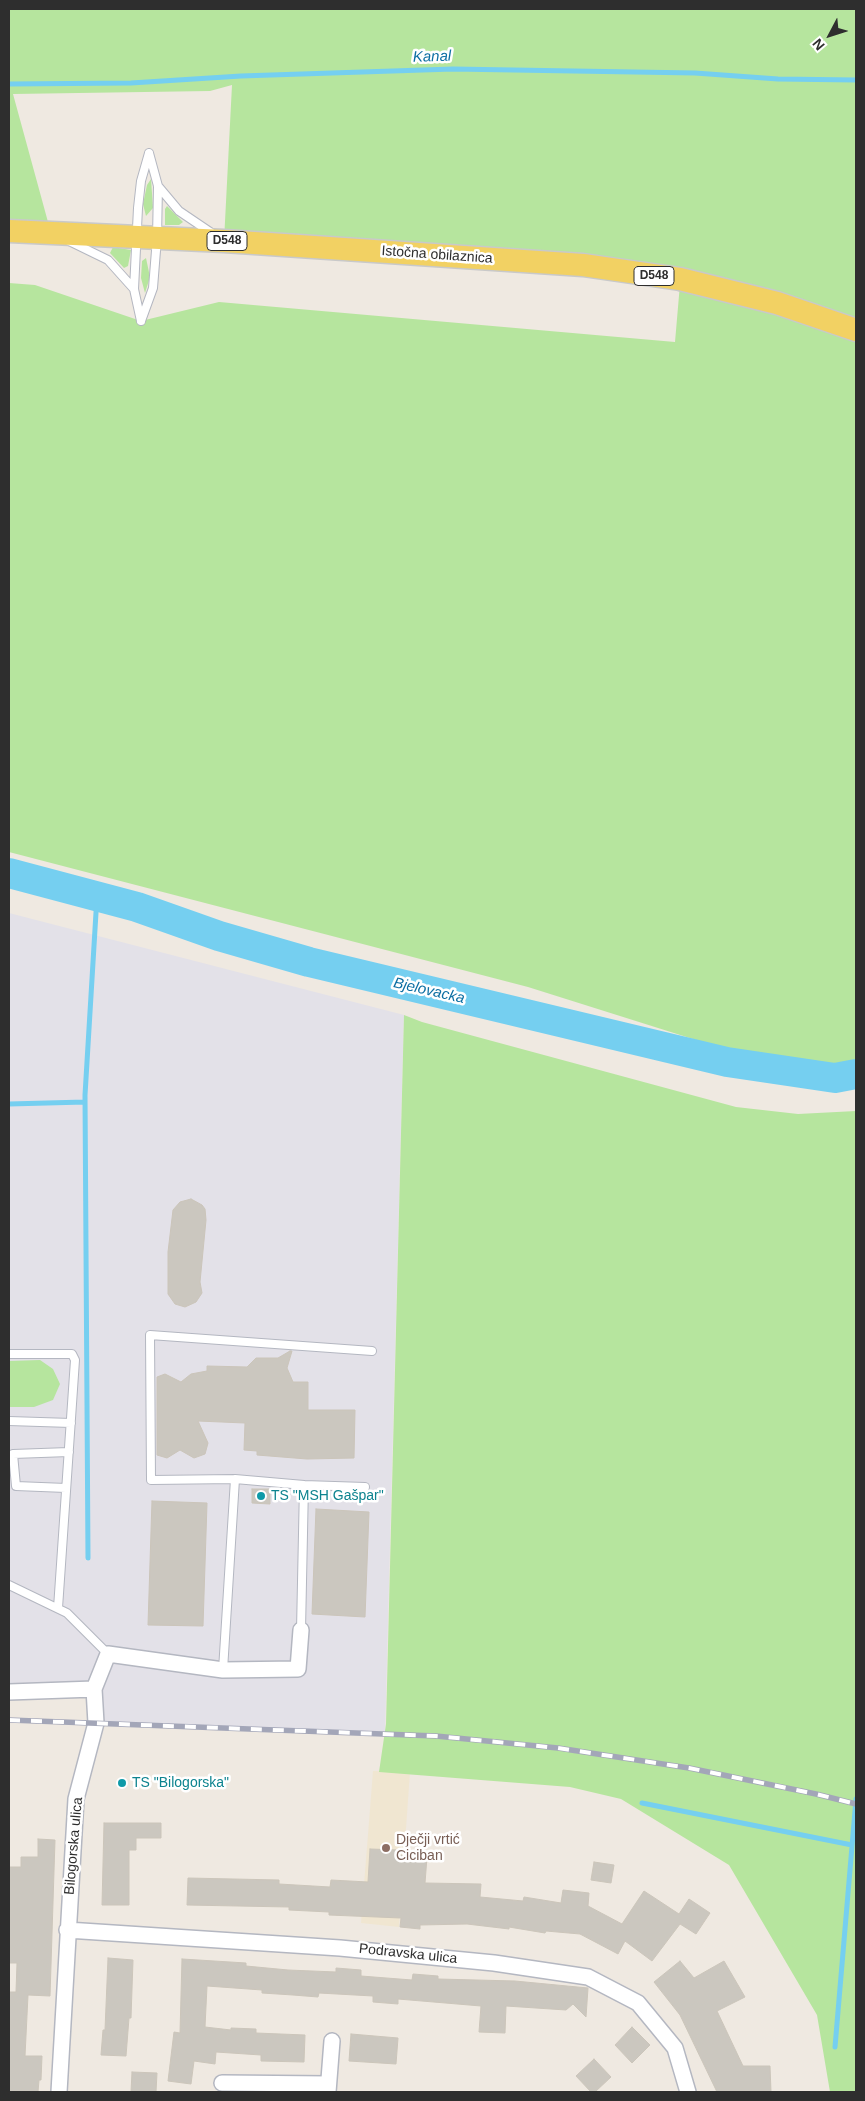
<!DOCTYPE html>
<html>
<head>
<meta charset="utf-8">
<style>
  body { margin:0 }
  #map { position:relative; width:865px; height:2101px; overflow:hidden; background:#efe9e1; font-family:Helvetica,sans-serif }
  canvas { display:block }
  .frame { position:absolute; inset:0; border:10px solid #2e2e2e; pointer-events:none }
  .north { position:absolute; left:805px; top:10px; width:50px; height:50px; -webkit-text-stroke:4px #fff; paint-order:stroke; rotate:230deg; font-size:14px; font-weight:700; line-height:20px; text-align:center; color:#2e2e2e }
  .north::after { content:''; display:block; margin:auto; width:18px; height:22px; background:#2e2e2e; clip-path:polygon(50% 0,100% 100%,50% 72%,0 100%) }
</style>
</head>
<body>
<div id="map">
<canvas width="865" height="2101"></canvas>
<div class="frame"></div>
<div class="north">N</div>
</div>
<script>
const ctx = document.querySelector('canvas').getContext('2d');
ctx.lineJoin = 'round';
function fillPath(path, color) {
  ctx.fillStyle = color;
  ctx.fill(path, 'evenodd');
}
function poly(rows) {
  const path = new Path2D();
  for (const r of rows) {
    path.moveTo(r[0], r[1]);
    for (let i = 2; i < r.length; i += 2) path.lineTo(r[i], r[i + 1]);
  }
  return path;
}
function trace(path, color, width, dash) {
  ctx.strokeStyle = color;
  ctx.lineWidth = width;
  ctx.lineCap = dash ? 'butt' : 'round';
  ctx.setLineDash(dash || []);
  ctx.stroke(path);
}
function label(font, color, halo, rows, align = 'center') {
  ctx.font = font + ' Helvetica,sans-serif';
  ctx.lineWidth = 5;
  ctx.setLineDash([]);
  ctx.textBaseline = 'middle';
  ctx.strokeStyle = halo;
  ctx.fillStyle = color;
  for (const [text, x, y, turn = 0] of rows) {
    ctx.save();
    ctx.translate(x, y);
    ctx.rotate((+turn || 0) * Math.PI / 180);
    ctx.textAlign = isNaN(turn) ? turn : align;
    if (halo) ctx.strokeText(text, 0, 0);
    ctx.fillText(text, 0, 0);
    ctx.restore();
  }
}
fillPath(poly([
  [9,913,404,1015,385,1734,96,1723,94,1689,9,1692]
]), '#e3e1e8');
fillPath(poly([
  [373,1771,410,1772,399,1927,361,1923]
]), '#f0e6d1');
fillPath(poly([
  [9,9,856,9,856,1074,835,1078,804,1074,528,987,9,852,9,283,35,285,141,321,219,302,675,342,680,284,224,241,232,85,210,91,13,94,51,233,9,231],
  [151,179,153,208,146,216,143,204,147,185],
  [167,206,183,222,179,225,165,225,165,209],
  [113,247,131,250,128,266,124,268,110,253],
  [146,258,150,277,145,293,141,278,142,261],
  [404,1015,422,1022,736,1107,798,1114,856,1111,856,2092,830,2092,817,2015,729,1865,621,1799,570,1787,379,1772,386,1724],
  [40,1360,53,1369,60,1384,53,1400,34,1407,9,1407,9,1361]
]), '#b6e59e');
trace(poly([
  [9,84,131,83,241,76,453,69,695,73,778,79,856,80],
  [9,1104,85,1102],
  [88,1558,85,1095,97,896],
  [642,1803,852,1845],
  [835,2047,856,1799]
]), '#75cff0', 5);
trace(poly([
  [9,873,137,907,219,936,309,962,727,1062,835,1078,856,1074]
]), '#75cff0', 30);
const building = poly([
  [191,1199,202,1205,205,1209,206,1220,200,1282,202,1293,196,1302,185,1307,175,1304,168,1294,168,1252,173,1210,180,1202,191,1199],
  [290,1351,292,1351,287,1368,293,1382,308,1382,308,1410,355,1410,354,1458,307,1459,257,1455,257,1451,244,1450,245,1423,198,1421,208,1443,205,1454,194,1458,180,1450,167,1458,157,1455,157,1377,165,1374,181,1382,191,1374,207,1371,207,1366,247,1367,256,1358,278,1358,290,1351],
  [252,1489,270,1489,270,1504,252,1503,252,1489],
  [152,1501,207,1503,203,1626,148,1625,152,1501],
  [316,1509,369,1512,365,1617,312,1614,316,1509],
  [104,1823,161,1823,161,1838,136,1838,136,1850,129,1850,129,1905,102,1905,104,1823],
  [38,1839,55,1840,50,1996,28,1995,25,2056,42,2056,41,2080,39,2080,38,2092,9,2092,9,1992,16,1992,17,1963,9,1963,9,1867,21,1867,21,1857,38,1857,38,1839],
  [370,1849,398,1850,398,1855,427,1857,425,1883,481,1884,480,1897,523,1901,524,1897,561,1903,563,1890,589,1893,588,1906,622,1924,644,1891,679,1914,689,1899,710,1913,696,1934,680,1924,652,1961,625,1941,618,1954,580,1934,546,1931,545,1933,509,1927,509,1929,467,1924,420,1925,420,1929,400,1927,401,1918,329,1915,329,1912,289,1910,289,1907,187,1905,188,1878,279,1880,279,1884,330,1887,331,1880,368,1882,370,1849],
  [594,1862,614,1865,611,1883,591,1880,594,1862],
  [108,1958,133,1960,131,2018,129,2018,126,2056,101,2055,103,2030,105,2030,108,1958],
  [182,1959,246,1963,246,1966,288,1970,336,1972,336,1968,361,1970,361,1976,412,1980,413,1974,438,1976,438,1979,515,1981,588,1988,586,2017,573,2004,566,2010,506,2006,505,2033,479,2032,481,2006,398,1999,398,2004,373,2002,373,1996,319,1993,318,1997,293,1995,262,1993,262,1990,207,1986,205,2027,231,2030,231,2028,256,2029,256,2033,305,2035,304,2062,261,2061,261,2055,216,2052,215,2064,194,2061,191,2084,168,2081,174,2032,180,2033,182,1959],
  [680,1961,694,1978,724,1961,745,1997,717,2011,743,2066,770,2066,771,2092,717,2092,680,2015,654,1982,680,1961],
  [632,2027,650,2045,632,2063,615,2045,632,2027],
  [351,2034,398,2038,396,2064,349,2061,351,2034],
  [594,2059,611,2077,595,2092,591,2092,576,2076,594,2059],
  [132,2072,157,2073,156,2092,131,2092,132,2072]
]);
fillPath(building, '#cbc7bf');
trace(building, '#cbc5ba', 1);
const lane = poly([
  [158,186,179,211,213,234],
  [69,241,108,260,134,289],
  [141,321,153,288,157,238,158,186,149,153],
  [141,321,134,289,138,208,141,181,149,153],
  [9,1354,72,1354,75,1360,58,1608],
  [9,1421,71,1423],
  [235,1479,304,1485,301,1630],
  [304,1485,365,1487],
  [66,1488,16,1486,13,1454,69,1452],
  [9,1585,67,1613,108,1654],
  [223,1670,235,1479,151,1480,150,1335,372,1351]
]);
const street = poly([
  [9,1692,94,1689],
  [67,1930,340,1948,494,1963,588,1977,638,2003,675,2048,688,2092],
  [222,2083,328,2084],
  [59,2092,76,1799,96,1723,94,1689,108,1654,223,1670,298,1669,301,1630],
  [328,2092,332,2041]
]);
const primary = poly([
  [9,231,224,241,583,265,680,279,777,303,856,330]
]);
trace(lane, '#b4b7c1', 10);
trace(street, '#b4b7c1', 18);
trace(primary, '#c9c9c9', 25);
trace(lane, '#fff', 8);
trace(street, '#fff', 15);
trace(primary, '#f2d163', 22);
const rail = poly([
  [9,1720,436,1736,558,1748,689,1768,816,1794,856,1804]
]);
trace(rail, '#a3a6b8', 5.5);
trace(rail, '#fff', 4, [11]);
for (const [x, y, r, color] of [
  [261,1496,5,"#0f9aa8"],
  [122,1783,5,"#0f9aa8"],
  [386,1848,5,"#8d6e63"]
]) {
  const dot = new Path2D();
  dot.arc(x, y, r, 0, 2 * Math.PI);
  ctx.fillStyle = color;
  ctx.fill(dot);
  trace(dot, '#fff', 2);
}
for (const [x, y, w] of [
  [227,241,40],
  [654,276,40]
]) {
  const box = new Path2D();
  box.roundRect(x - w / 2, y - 9.5, w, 19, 4);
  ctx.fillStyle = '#fff';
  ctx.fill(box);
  trace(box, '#2e2e2e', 1);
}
label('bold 12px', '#2e2e2e', null, [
  ["D548",227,241],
  ["D548",654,276]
]);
label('14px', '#2e2e2e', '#fff', [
  ["Istočna obilaznica",437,255,4],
  ["Bilogorska ulica",74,1846,-85],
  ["Podravska ulica",408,1954,6]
]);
label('14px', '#0d838f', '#fff', [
  ["TS \"MSH Gašpar\"",271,1496],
  ["TS \"Bilogorska\"",132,1783]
], 'left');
label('14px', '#785e54', '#fff', [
  ["Dječji vrtić",396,1840],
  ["Ciciban",396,1856]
], 'left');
label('italic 15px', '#0d6fa3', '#fff', [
  ["Kanal",432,57,-2],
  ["Bjelovacka",429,991,13]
]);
</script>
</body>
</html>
